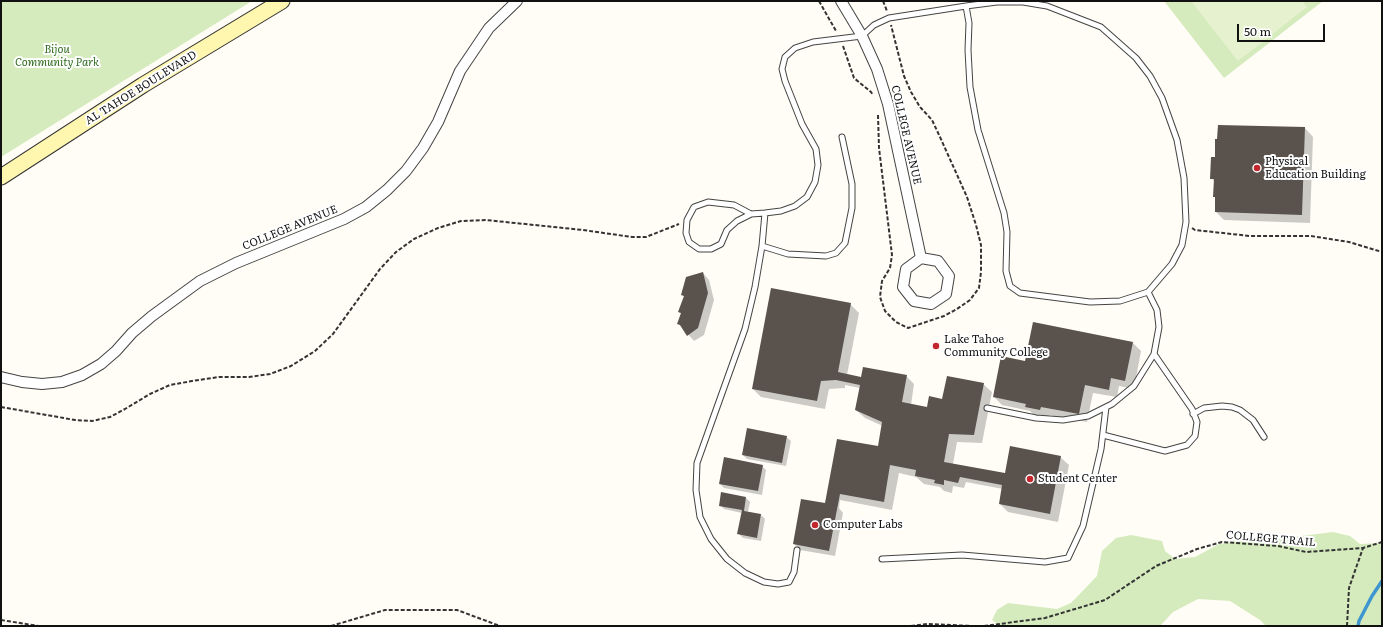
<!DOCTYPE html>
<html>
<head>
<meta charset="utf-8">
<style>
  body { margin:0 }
  #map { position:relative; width:1383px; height:627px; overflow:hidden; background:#fffdf5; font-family:Literata,serif }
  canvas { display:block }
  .frame { position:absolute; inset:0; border:2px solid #111; pointer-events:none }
  .scale { position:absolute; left:1237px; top:24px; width:88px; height:18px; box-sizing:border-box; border:2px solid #111; border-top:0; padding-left:5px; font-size:12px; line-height:14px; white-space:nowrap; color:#111; -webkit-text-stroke:3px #fff; paint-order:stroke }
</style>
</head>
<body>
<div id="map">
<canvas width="1383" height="627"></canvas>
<div class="frame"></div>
<div class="scale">50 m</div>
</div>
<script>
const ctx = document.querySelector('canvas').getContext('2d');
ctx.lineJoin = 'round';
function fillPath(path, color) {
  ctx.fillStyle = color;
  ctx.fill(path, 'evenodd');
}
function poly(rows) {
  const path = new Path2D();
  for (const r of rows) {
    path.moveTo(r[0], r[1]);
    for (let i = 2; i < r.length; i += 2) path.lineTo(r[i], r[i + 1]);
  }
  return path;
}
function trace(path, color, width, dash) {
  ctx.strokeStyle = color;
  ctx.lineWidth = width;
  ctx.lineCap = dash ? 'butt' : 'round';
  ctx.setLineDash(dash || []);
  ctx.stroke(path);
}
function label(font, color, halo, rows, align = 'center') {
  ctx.font = font + ' Literata,serif';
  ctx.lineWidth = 4;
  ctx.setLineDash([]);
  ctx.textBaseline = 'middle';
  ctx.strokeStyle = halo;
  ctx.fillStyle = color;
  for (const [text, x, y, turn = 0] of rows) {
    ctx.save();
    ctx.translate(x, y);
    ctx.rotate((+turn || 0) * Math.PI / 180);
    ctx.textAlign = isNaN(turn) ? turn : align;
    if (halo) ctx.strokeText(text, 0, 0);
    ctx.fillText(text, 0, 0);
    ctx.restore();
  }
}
fillPath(poly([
  [1,1,252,1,1,157],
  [1164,1,1323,1,1224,78],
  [1333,532,1350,536,1360,544,1382,543,1382,626,1266,626,1260,620,1230,601,1198,599,1173,612,1160,626,1000,626,992,620,997,610,1008,603,1057,609,1071,603,1097,576,1102,551,1116,538,1131,535,1162,541,1165,551,1175,559,1195,557,1219,544,1284,535,1293,537]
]), '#d5ebbd');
fillPath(poly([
  [1191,1,1302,1,1307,7,1238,61]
]), '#e6f2cf');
fillPath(poly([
  [1305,128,1313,137,1310,223,1224,220,1216,212,1215,182,1211,178],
  [703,273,709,280,714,300,704,335,694,341,679,324,682,314,679,312,685,297,682,294],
  [850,304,859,313,847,375,861,378,906,376,914,384,911,405,928,408,943,400,983,384,992,392,982,443,957,442,953,464,1004,474,1060,457,1069,465,1058,522,1008,512,1000,504,1003,489,966,482,964,488,953,486,952,493,944,491,940,487,924,484,916,477,899,473,892,510,840,500,839,508,843,513,835,556,800,550,794,544,879,448,883,426,865,418,856,410,860,388,845,385,845,388,829,389,825,409,761,397,753,389],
  [1133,343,1141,351,1134,389,1119,386,1117,397,1093,393,1087,422,1049,415,1048,418,1034,415,1030,411,1002,405,994,397,1026,362],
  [786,437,791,441,786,466,747,459,743,455],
  [762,466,766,470,762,495,724,488,720,484],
  [746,498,750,502,748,512,761,515,765,519,761,541,743,538,739,534,742,513,724,509,720,505]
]), '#0003');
trace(poly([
  [1358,626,1359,621,1372,596,1382,581]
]), '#3f96cf', 3.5);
fillPath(poly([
  [1218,125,1305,127,1302,215,1215,212,1215,197,1213,197,1214,179,1210,179,1211,157,1215,157,1215,139,1217,139],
  [703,272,708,293,698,328,687,336,680,325,677,324,681,313,678,312,684,296,681,295,686,277],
  [771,288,851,303,838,372,861,377,863,367,907,375,902,402,927,407,929,396,942,399,947,376,984,383,974,435,949,434,944,462,1005,473,1010,446,1061,456,1050,514,999,504,1002,485,960,477,958,483,944,480,944,485,934,483,935,480,915,476,916,470,890,465,884,502,840,494,829,551,793,544,801,499,825,503,837,439,878,446,882,422,855,410,860,385,836,380,821,381,817,401,752,389],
  [1033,322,1133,342,1125,381,1111,378,1109,390,1085,385,1079,414,1041,407,1040,410,1025,407,1026,404,993,397,1001,356,1025,361],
  [747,428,787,436,782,463,742,455],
  [724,457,763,465,758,491,719,484],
  [721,492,746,497,744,511,761,514,757,538,737,534,742,510,719,506]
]), '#5a524d');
const lane = poly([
  [765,213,762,246,755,287,745,329,697,463,696,490,700,517,711,539,727,559,745,573,764,582,778,584,789,582,794,572,797,550],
  [751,214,737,221,727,230,721,244,711,249,699,249,689,242,686,233,687,220,694,207,708,202,734,205,751,214,765,213,781,211,795,206,807,197,815,182,818,165,816,149,802,124,785,81,782,69,785,57,795,48,813,42,862,36,874,25,889,18,966,6,997,2,1023,2,1047,6,1101,27,1136,58,1150,76,1162,98,1177,140,1184,178,1186,222,1182,245,1172,264,1148,292,1120,301,1090,302,1020,293,1010,286,1006,271,1007,232,1004,213,978,130,970,87,968,50,969,23,966,6],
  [762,246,788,254,826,256,836,253,845,243,852,208,852,184,842,137],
  [987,408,1036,418,1063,420,1088,416,1112,404,1134,386,1154,354,1159,327,1157,310,1148,292],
  [1193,414,1204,408,1222,406,1232,407,1240,410,1253,420,1264,437],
  [1103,435,1165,451,1187,445,1195,436,1197,422,1192,409,1154,354],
  [882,559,962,555,1045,562,1068,558,1083,526,1101,449,1106,407]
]);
const street = poly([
  [841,1,862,36,877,69,888,104,921,258],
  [921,258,938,261,949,276,946,294,931,304,914,301,903,287,906,269,921,258],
  [1,377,22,382,42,384,62,382,82,375,101,364,116,351,132,333,152,316,200,281,236,263,344,219,366,207,387,190,406,171,423,148,438,122,460,71,489,28,517,1]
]);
const secondary = poly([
  [1,177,143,85,282,1]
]);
trace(lane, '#444', 7);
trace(street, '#444', 12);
trace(secondary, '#333', 17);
trace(poly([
  [819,1,836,31],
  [883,1,887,11],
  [843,46,854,78,871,92,873,95],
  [878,115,879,148,892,255,890,268,882,281,880,297,885,311,896,322,908,328,944,316,957,309,970,300,979,288,981,272,981,245,976,225,967,197,940,137,932,120,920,107,911,92,904,76,891,25],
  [1192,228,1195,230,1250,236,1311,236,1349,242,1382,252],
  [1,407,75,420,92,421,110,417,125,409,150,394,170,385,192,381,219,377,249,377,270,374,291,366,315,351,333,334,380,269,396,252,414,239,438,228,461,221,486,220,583,230,632,237,646,237,679,224],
  [1,620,39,626],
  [331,626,385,610,457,610,500,626],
  [911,626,927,624,973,626],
  [984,626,1045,618,1105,600,1156,566,1197,549,1222,542,1278,546,1306,552,1363,548,1382,542],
  [1347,626,1349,588,1363,548]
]), '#333', 2, [4, 2]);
trace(lane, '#fff', 5);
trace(street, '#fff', 10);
trace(secondary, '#fff6b0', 15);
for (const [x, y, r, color] of [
  [1257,168,4,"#c4262e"],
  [936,346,4,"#c4262e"],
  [1030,479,4,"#c4262e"],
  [815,525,4,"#c4262e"]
]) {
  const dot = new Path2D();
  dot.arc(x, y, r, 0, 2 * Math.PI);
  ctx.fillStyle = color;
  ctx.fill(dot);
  trace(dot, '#fff', 1.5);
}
label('italic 11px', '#2f6b1f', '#fff', [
  ["Bijou",57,50],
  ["Community Park",57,63]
]);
label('11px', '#111', '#fff', [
  ["AL TAHOE BOULEVARD",141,88,-32],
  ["COLLEGE AVENUE",906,135,77],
  ["COLLEGE AVENUE",290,228,-22],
  ["COLLEGE TRAIL",1271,539,5]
]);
label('11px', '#111', '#fff', [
  ["Physical",1265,162],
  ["Education Building",1265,175],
  ["Lake Tahoe",944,340],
  ["Community College",944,353],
  ["Student Center",1038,479],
  ["Computer Labs",823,525]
], 'left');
</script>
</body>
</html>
